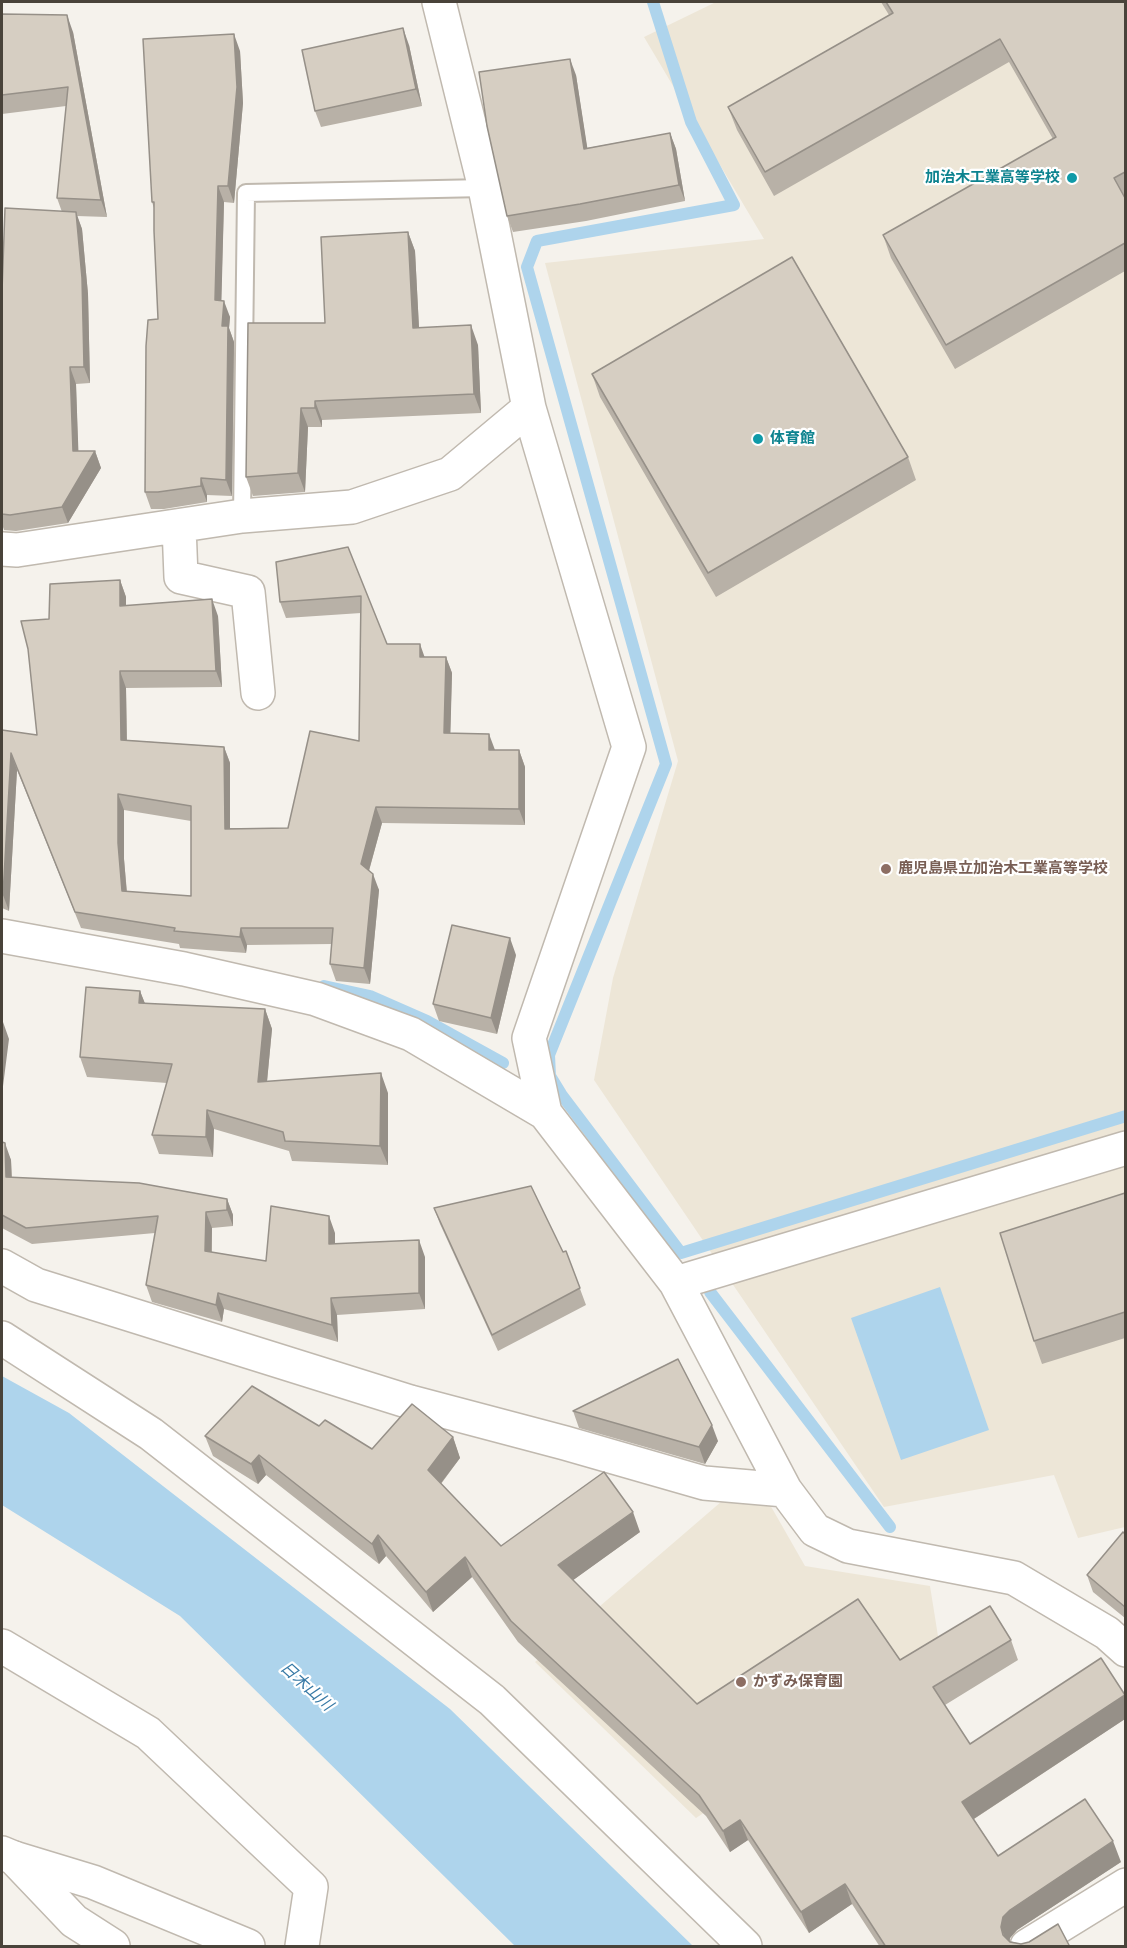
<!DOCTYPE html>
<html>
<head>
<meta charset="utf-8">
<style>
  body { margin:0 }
  #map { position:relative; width:1127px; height:1948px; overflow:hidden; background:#f5f2ec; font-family:"DejaVu Sans",sans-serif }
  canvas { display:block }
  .frame { position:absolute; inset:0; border:3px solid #49433a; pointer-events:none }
</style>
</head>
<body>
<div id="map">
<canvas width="1127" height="1948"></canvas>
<div class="frame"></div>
</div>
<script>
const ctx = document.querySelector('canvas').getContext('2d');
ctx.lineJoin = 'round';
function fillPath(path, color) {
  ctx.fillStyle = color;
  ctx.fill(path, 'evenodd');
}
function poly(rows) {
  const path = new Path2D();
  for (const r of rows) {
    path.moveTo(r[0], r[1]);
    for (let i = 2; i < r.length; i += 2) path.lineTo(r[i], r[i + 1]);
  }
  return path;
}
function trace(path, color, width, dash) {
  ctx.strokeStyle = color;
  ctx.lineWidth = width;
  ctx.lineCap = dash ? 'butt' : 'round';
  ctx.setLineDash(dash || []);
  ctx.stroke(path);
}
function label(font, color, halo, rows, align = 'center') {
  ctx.font = font + ' "DejaVu Sans","Noto Sans JP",sans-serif';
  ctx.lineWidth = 4.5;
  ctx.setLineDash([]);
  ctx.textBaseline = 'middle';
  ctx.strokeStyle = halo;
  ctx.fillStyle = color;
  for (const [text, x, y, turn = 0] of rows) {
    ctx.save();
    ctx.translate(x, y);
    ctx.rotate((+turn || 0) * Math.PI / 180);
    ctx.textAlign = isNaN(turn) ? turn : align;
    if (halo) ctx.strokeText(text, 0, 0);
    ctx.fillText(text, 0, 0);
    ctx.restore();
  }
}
fillPath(poly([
  [716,2,1125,2,1125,1527,1078,1538,1054,1475,884,1507,594,1080,613,978,678,761,545,263,764,239,644,37],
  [736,1489,765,1496,805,1566,930,1586,941,1655,696,1818,535,1662]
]), '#ede6d7');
fillPath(poly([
  [940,1287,989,1430,901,1460,851,1318],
  [2,1376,69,1413,450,1709,693,1946,515,1946,180,1616,2,1505]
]), '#aed4ec');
trace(poly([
  [653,2,691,122,734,205,537,241,527,267,666,764,549,1055,550,1076,561,1094,681,1253,1126,1116],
  [324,986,370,996,427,1021,503,1063],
  [710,1292,890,1527]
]), '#aed4ec', 12);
const service = poly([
  [242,516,246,193,485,188]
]);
const minor = poly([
  [439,2,485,188,529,408,629,747,529,1038,545,1113],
  [179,526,181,577,248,592,258,693],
  [2,549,17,550,242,516,352,507,450,474,529,408],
  [2,936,184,969,316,999,411,1034,545,1113,676,1283,785,1490,815,1530,848,1546,1014,1578,1107,1633,1126,1650],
  [2,1266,36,1285,410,1402,565,1443,704,1483,785,1490],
  [676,1283,1126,1148],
  [2,1338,151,1434,492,1700,745,1946],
  [2,1646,148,1733,311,1887,302,1946],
  [14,1858,93,1882,248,1946],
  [1027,1946,1126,1885]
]);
const tertiary = poly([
  [2,1853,14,1858,74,1921,113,1946]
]);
trace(service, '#c0b9af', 20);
trace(minor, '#c0b9af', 36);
trace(tertiary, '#c0b9af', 36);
trace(service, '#fff', 16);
trace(minor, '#fff', 33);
trace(tertiary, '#fff', 33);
fillPath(poly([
  [881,2,1125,2,1125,271,955,369,891,258,883,235,1053,139,1009,62,774,196,737,130,728,107,889,15],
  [2,14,73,32,107,217,77,216,82,229,88,294,90,383,76,384,78,451,95,451,101,468,68,523,16,531,4,530,2,524,2,291,62,212,57,198,66,106,2,114],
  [409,45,422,106,321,127,315,111],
  [240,51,243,103,234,203,224,202,221,301,230,317,229,328,234,342,232,496,207,495,207,502,164,509,151,509,145,492,158,319,154,208,152,202],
  [576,75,587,148,670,133,676,149,685,201,586,221,513,232,507,216],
  [408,232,415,251,419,328,478,345,481,413,322,420,322,427,308,427,305,492,253,496,246,477,325,323],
  [592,374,908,457,916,480,716,597,600,397],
  [348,547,387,644,425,657,446,657,452,673,450,733,495,750,519,750,525,767,525,825,382,823,369,871,379,890,370,984,336,981,330,964,332,944,247,945,246,953,180,948,179,944,81,928,17,770,9,911,2,908,2,730,37,735,49,619,120,580,126,597,126,605,218,616,222,687,126,688,127,740,224,747,230,763,230,828,288,828,359,741,361,613,286,618,280,602],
  [124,810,191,821,191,896,127,892,124,859],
  [516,955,497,1034,439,1021,433,1004],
  [140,991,145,1004,265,1009,272,1029,267,1082,388,1093,388,1165,292,1161,289,1151,214,1129,213,1157,159,1154,152,1135,167,1083,87,1077,80,1057],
  [2,1142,11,1160,12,1177,227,1199,233,1215,233,1226,212,1228,212,1252,266,1261,335,1233,335,1244,425,1257,425,1309,337,1315,338,1342,224,1309,222,1322,152,1302,146,1285,155,1233,32,1244,2,1228],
  [1125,1193,1125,1338,1042,1364,1034,1341],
  [434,1208,563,1252,566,1251,586,1305,498,1351,440,1224],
  [573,1411,718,1441,705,1464,579,1428],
  [319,1426,372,1449,453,1437,460,1458,441,1484,501,1546,640,1532,573,1580,697,1704,900,1660,1011,1640,1018,1660,945,1705,970,1744,1125,1719,974,1819,998,1856,1121,1862,1017,1930,1010,1938,1010,1941,1021,1944,1070,1947,880,1947,852,1904,809,1933,748,1840,730,1852,706,1816,518,1642,472,1577,433,1612,386,1556,379,1564,266,1475,258,1484,213,1456,205,1436],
  [1125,1534,1125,1618,1093,1592,1087,1575]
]), '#b8b1a7');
fillPath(poly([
  [67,15,73,32,107,217,101,200],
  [403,28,409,45,422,106,416,89],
  [234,34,240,51,243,103,234,203,228,186],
  [570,59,576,75,590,165,584,149],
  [670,133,676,149,685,201,679,185],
  [218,186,224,202,221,317,215,300],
  [76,212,82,229,88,294,90,383,84,367],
  [408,232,415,251,420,347,413,328],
  [224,301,230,317,229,328,234,342,232,496,226,480,222,326],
  [471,325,478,345,481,413,474,394],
  [70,367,76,384,79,467,73,451],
  [315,401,322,420,322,427,315,408],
  [301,408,308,427,305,492,298,473],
  [95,451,101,468,68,523,62,507],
  [201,478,207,495,207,502,201,486],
  [120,580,126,597,126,622,120,606],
  [212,599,218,616,222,687,216,671],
  [420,644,426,661,420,657],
  [446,657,452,673,450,750,444,733],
  [120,671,126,688,127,756,121,740],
  [489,734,495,750,489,750],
  [224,747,230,763,230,845,225,829],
  [519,750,525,767,525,825,519,809],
  [11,753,17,770,9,911,3,895],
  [118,794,124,810,124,859,128,908,122,891,118,843],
  [376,807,382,823,366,881,361,864],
  [373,874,379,890,370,984,364,968],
  [241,928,247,945,246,953,240,937],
  [510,938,516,955,497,1034,491,1018],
  [140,991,148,1011,139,1003],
  [265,1009,272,1029,265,1102,258,1082],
  [3,1022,9,1039,2,1094,2,1031],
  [381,1073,388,1093,388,1165,380,1146],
  [207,1110,214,1129,213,1157,206,1137],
  [5,1143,11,1160,12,1193,6,1177],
  [227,1199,233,1215,233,1226,227,1210],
  [206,1212,212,1228,211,1267,205,1251],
  [329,1216,335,1233,335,1260,329,1244],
  [419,1240,425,1257,425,1309,419,1293],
  [218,1293,224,1309,222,1322,216,1305],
  [331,1298,337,1315,338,1342,332,1325],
  [712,1425,718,1441,705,1464,699,1447],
  [453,1437,460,1458,435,1491,428,1470],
  [259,1455,266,1475,258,1484,251,1464],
  [633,1512,640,1532,565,1586,558,1565],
  [378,1535,386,1556,379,1564,372,1544],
  [465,1557,472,1577,433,1612,426,1592],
  [1125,1695,1125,1719,969,1822,962,1802],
  [740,1820,748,1840,730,1852,723,1831],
  [1113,1841,1121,1862,1017,1930,1010,1938,1008,1947,1001,1927,1003,1917,1010,1910],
  [845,1884,852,1904,809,1933,801,1912]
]), '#969088');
const building = poly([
  [886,2,1125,2,1125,172,1114,178,1125,198,1125,243,946,345,883,235,1056,137,1000,39,765,172,728,107,893,13,886,2],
  [2,14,67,15,101,200,57,198,68,87,2,95,2,14],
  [403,28,416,89,315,111,302,50,403,28],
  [234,34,237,87,228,186,218,186,215,300,224,301,222,326,228,326,226,480,201,478,201,486,158,492,145,492,146,346,148,320,158,319,154,231,154,202,152,202,143,39,234,34],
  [570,59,584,149,670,133,679,185,580,204,507,216,487,126,479,72,570,59],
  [5,208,76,212,82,278,84,367,70,367,73,451,95,451,62,507,10,515,2,514,2,291,5,208],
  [408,232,413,328,471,325,474,394,315,401,315,408,301,408,298,473,246,477,248,323,325,323,321,237,408,232],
  [792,257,908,457,708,573,592,374,792,257],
  [348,547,387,644,420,644,420,657,446,657,444,733,489,734,489,750,519,750,519,809,376,807,361,864,373,874,364,968,330,964,333,928,241,928,240,937,174,931,175,928,75,912,11,753,3,895,2,894,2,730,37,735,28,649,21,621,49,619,50,584,120,580,120,606,212,599,216,671,120,671,121,740,224,747,225,829,288,828,310,731,359,741,361,596,280,602,276,562,348,547],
  [118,794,191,806,191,896,122,891,118,843,118,794],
  [452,925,510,938,491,1018,433,1004,452,925],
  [86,987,140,991,139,1003,265,1009,258,1082,381,1073,380,1146,285,1141,283,1132,207,1110,206,1137,152,1135,172,1064,80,1057,86,987],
  [2,1142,5,1143,6,1177,139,1183,227,1199,227,1210,206,1212,205,1251,266,1261,271,1206,329,1216,329,1244,419,1240,419,1293,331,1298,332,1325,218,1293,216,1305,146,1285,158,1216,26,1228,2,1215,2,1142],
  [531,1186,563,1252,566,1251,580,1288,492,1335,434,1208,531,1186],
  [1125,1193,1125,1312,1034,1341,1000,1233,1125,1193],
  [678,1359,712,1425,699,1447,573,1411,678,1359],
  [252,1386,319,1426,325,1420,372,1449,412,1404,453,1437,428,1470,501,1546,604,1472,633,1512,558,1565,697,1704,858,1599,900,1660,990,1606,1011,1640,933,1687,970,1744,1101,1658,1125,1695,962,1802,998,1856,1085,1799,1113,1841,1010,1910,1003,1917,1001,1927,1003,1935,1010,1942,1021,1944,1029,1942,1058,1924,1070,1947,886,1947,845,1884,801,1912,740,1820,723,1831,699,1795,511,1621,465,1557,426,1592,378,1535,372,1544,259,1455,251,1464,205,1436,252,1386],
  [1123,1532,1125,1534,1125,1607,1087,1575,1123,1532]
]);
fillPath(building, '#d6cec2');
trace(building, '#969088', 1.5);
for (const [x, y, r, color] of [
  [1072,178,6,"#0f9aa8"],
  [758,439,6,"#0f9aa8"],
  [886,869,6,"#8d6e63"],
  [741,1682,6,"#8d6e63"]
]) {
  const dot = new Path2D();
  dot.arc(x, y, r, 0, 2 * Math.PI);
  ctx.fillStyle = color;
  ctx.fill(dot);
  trace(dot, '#fff', 2);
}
label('bold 15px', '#0d838f', '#fff', [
  ["加治木工業高等学校",1060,178],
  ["体育館",770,439,"left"]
], 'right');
label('bold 15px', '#785e54', '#fff', [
  ["鹿児島県立加治木工業高等学校",898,869],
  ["かずみ保育園",753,1682]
], 'left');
label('italic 16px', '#387aa6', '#fff', [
  ["日木山川",306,1687,42]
]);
</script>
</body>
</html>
